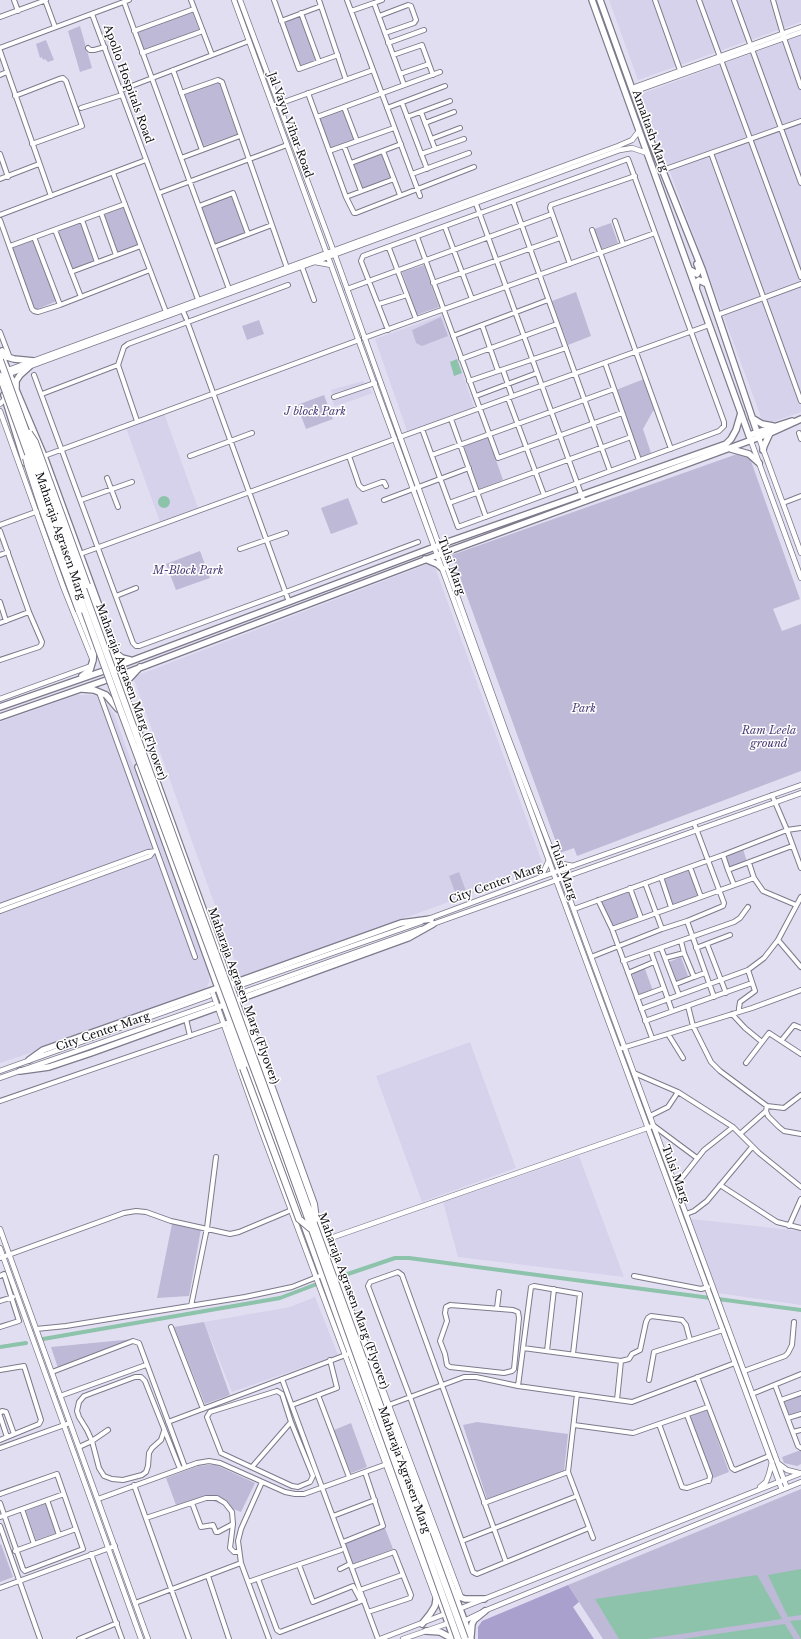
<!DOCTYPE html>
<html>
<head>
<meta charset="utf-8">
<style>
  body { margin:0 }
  canvas { display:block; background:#e2def1 }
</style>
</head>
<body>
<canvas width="801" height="1639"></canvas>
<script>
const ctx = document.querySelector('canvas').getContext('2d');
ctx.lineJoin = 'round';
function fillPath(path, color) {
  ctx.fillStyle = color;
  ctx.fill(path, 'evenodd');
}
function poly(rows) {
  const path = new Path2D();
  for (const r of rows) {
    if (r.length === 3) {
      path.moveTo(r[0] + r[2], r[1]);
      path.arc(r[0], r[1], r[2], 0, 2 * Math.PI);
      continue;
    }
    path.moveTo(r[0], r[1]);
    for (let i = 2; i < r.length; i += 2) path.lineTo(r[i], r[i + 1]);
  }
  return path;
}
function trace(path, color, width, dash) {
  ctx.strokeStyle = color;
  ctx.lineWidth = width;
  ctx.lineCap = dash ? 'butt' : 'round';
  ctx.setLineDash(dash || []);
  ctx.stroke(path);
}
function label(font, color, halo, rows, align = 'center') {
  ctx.font = font + ' "Libre Baskerville",serif';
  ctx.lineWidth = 3;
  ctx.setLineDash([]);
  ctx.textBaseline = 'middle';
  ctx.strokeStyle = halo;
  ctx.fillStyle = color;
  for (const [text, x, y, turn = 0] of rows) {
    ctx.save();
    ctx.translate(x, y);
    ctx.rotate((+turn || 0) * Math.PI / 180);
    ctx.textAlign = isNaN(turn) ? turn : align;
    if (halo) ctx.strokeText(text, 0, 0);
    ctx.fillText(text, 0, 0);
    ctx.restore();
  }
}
fillPath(poly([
  [609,0,801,0,801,22,638,80],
  [801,35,801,412,764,425,641,94],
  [442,315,474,407,407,431,375,339],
  [363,381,373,393,334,407,331,390],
  [164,413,198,508,160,522,126,428],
  [433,562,544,867,241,978,133,677],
  [77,695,94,695,104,700,114,714,209,974,209,982,206,989,198,997,0,1063,0,722],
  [470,1042,516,1168,422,1202,376,1076],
  [579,1156,624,1277,458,1257,443,1202],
  [691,1219,801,1231,801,1305,717,1293],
  [315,1297,338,1355,232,1392,204,1322,290,1307]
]), '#d7d2ec');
fillPath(poly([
  [192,11,199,30,144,50,137,31],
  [300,15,317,60,300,66,283,22],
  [80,26,92,68,80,72,68,31],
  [46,40,54,60,48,62,45,59,43,60,42,57,40,58,36,44],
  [219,82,237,134,203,146,185,94],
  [343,109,354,140,331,149,319,118],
  [382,153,391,177,362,189,353,164],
  [231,195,245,233,215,244,201,207],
  [124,206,138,244,117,252,103,214],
  [80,222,95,261,72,270,58,230],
  [611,223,618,243,601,249,594,229],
  [34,240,57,301,35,310,12,248],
  [424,265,439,307,417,315,402,272],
  [576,292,591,336,568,345,552,301],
  [441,317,448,336,422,346,416,343,412,330],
  [259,320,264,334,247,340,242,326],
  [644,379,655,410,653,411,643,429,651,453,640,457,616,390],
  [324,395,333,419,306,429,297,405],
  [488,437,503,480,479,489,464,446],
  [740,453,745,455,751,461,800,599,773,609,782,631,801,624,801,771,577,856,574,848,560,853,452,555],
  [348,498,358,524,331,534,321,508],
  [200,551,210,578,176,590,166,564],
  [743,849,747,862,729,869,724,855],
  [689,869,699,896,673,906,663,878],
  [459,872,466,891,456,895,449,876],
  [629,891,638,918,609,928,599,901],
  [681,957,688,976,676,981,669,962],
  [645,969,653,991,639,996,632,973],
  [172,1224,201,1229,189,1296,157,1298],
  [204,1322,230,1395,205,1404,174,1327],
  [134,1339,58,1368,51,1347],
  [801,1395,801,1413,790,1417,784,1401],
  [707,1410,729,1472,711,1479,688,1416],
  [477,1422,568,1434,564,1471,487,1499,463,1425],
  [351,1423,367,1467,351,1473,334,1430],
  [801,1450,801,1464,797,1466,784,1463,782,1457],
  [208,1465,216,1465,255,1483,241,1512,208,1499,201,1498,176,1505,166,1478,198,1466],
  [801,1489,801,1639,603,1639,568,1585],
  [46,1503,56,1533,36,1540,26,1511],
  [385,1528,393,1549,353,1564,345,1544],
  [1,1544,13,1577,0,1582,0,1545]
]), '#beb9d6');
fillPath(poly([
  [568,1585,579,1602,573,1607,594,1639,478,1639,478,1627,482,1621]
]), '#aaa0ce');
fillPath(poly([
  [457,359,462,373,454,376,450,362],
  [164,502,6],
  [801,1569,801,1615,788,1617,768,1575],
  [757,1575,782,1619,647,1639,619,1639,595,1599],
  [801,1620,801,1639,790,1621],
  [785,1624,794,1639,682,1639]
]), '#8cc3aa');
trace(poly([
  [336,1278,395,1258,409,1258,801,1310],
  [43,1339,280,1298,317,1284],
  [0,1347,26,1343]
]), '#8cc3aa', 4);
const minor = poly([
  [14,0,18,11],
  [45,0,55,27],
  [191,0,212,55],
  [274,0,299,69,338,55],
  [319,0,346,80],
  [347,0,420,196],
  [655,0,681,73],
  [699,0,801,277],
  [734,0,801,183],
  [773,0,784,38,801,87],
  [124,2,229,289],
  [374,3,382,0],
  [351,11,374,3,404,85],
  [301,13,319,62],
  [92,14,199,302],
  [379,16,408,5,411,6,416,20,414,23,385,33],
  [0,17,46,0],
  [281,21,321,6],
  [134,31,194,9],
  [388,43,424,30],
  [0,48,129,0],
  [88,48,90,50,94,50,105,47],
  [0,51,51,196],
  [142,53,203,31],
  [393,55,422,45,433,75],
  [173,70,202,150],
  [400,74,429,64],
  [0,75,7,72],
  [121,90,249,41],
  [181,93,218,80,222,82,287,268],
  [308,93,346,197,354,213,356,213,474,167],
  [15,96,59,79,63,78,66,81,82,126,32,144],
  [402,103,427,169],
  [273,106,373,70],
  [344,107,357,141],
  [81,108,122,95],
  [387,108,445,86],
  [421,112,435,149],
  [317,117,440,72],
  [407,117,450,101],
  [425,123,454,112],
  [431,139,460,128],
  [344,146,361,191],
  [329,151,394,128],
  [383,151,400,195],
  [711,153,801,401],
  [0,154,8,177],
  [421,154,464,139],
  [181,158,240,136],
  [351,163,401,144],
  [663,170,801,121],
  [113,173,166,312],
  [412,174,469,153],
  [0,179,39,164],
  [159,193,287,145],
  [346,197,394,179],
  [475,201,584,502],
  [513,201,610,471],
  [199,206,233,193,248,234],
  [101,213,116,255],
  [0,215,146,160],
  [0,220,32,309,34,311,38,312,60,305,150,270],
  [82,220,97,262],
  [615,221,623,244],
  [445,227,472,299],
  [55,230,81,297],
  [592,230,671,449],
  [34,237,60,305],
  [417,237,498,458,622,413],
  [10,246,125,204],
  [214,247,272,225],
  [389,248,416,319],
  [570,264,550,208,551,205,635,176],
  [302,267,314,300],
  [71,272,141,246],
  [433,283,560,238],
  [347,289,552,214],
  [379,304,407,295],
  [182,309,186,318],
  [717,315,801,284],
  [187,321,289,602],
  [482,325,498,371],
  [388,330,361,261,363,256,628,159,724,422,724,426,719,431,458,527,422,429],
  [0,332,10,358],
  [453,336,548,300],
  [364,338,655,233],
  [461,359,557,324],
  [605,363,639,460],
  [503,370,512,396],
  [34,375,133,643,136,646,139,646,286,592,418,542],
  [469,381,566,348],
  [42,394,118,365],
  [476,396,537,373],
  [334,397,375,383],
  [508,398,544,495],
  [451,419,486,517],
  [137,421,118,365,124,347,128,344,288,285],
  [799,433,801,439],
  [400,437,709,325],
  [432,455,614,389],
  [44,456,359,340],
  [190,456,252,433],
  [349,456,359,485,363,489,382,482,384,482,386,486],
  [107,478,118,507],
  [81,500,132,482],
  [384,500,469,468],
  [449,503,631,437],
  [783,503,801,496],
  [0,525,44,509],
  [0,531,29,612,42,642,41,645,39,647,0,660],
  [240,549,286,533],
  [80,554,395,439],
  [0,555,8,552],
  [116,596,136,588],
  [0,602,6,621],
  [0,623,29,612],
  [99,692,195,957],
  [772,795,787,830,801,868],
  [723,855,728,870,792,846],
  [749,863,754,878,763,891,796,905],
  [690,867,701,897],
  [728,870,734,885],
  [661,877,671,907],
  [645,883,662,929],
  [630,888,641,918],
  [598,900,612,929,652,1038],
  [0,906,148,852,156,851],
  [574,909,723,855,787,830,801,828],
  [0,911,150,856,153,852],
  [687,921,714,997],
  [612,929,754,878],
  [778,940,801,967],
  [681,941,684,953],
  [707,944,726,993],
  [661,948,679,995],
  [696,948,730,935],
  [591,957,662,929,687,921,723,906,724,903,694,823],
  [665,958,684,953,694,977,676,984],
  [623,961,734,922,740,918,748,907],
  [628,973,654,962],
  [694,977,705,973],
  [664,988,672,1011],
  [637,998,664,988,651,952],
  [688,1006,693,1026,711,1062,720,1071,767,1106,766,1111,740,1134],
  [641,1009,748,970],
  [739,1012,739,1008,740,1002,755,991,748,970,764,958,778,940,801,897],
  [732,1014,745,1028,762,1042],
  [186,1019,190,1036],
  [645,1021,752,983],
  [668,1034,683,1058],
  [781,1041,794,1025,801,1028],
  [619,1049,752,1008,801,990],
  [746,1063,769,1033,801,1054],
  [634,1073,678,1092],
  [0,1101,230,1022],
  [767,1106,784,1108,801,1095],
  [766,1111,768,1116,779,1127,784,1131,801,1134],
  [650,1116,668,1107,678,1092,733,1127,759,1153,801,1187],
  [654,1126,697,1158],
  [675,1183,681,1179,704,1150,733,1127],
  [720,1185,777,1222,801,1228],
  [686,1214,694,1211,707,1201,752,1147],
  [789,1226,801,1199],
  [0,1258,124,1213,136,1211,146,1212,171,1221,230,1234,239,1232,294,1209],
  [0,1276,4,1274,19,1321,0,1327],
  [634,1276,701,1289,708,1287],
  [0,1301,13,1297],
  [450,1305,513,1310,518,1312,519,1318,514,1369,512,1371,504,1373,450,1367,447,1365,445,1354,440,1341,447,1321,445,1313,446,1307,450,1305],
  [191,1306,207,1228,216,1157],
  [497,1308,499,1292],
  [171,1327,203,1409],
  [36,1329,66,1326,245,1297,292,1287,322,1275],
  [523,1348,621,1361,617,1400],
  [547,1351,554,1289],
  [621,1361,629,1359,632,1354,640,1350,646,1322,648,1318,651,1316,682,1320,686,1325,690,1340],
  [0,1370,24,1366,41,1420,39,1424,0,1440],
  [744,1371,785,1356,788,1353,792,1345,794,1322],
  [52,1372,133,1341,139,1343,185,1467],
  [697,1377,732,1468,735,1470,769,1456],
  [282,1379,378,1639],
  [649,1380,654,1352,723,1330],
  [775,1385,798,1446,801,1448],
  [518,1386,531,1287,534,1286,580,1294,573,1354],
  [277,1391,282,1394,291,1422,313,1476,310,1482,298,1487,292,1486,221,1453,207,1417,210,1412,277,1391],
  [577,1394,568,1472,593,1538],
  [752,1394,801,1374],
  [318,1395,349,1477],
  [60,1396,146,1365],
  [781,1400,801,1393],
  [292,1405,337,1388,330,1360],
  [386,1406,464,1377,476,1377,518,1386,632,1402,735,1363],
  [0,1413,2,1411,6,1412,14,1434],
  [0,1416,7,1437],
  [788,1418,801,1414],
  [168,1422,351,1353],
  [659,1424,682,1487,687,1488,707,1481,709,1481,710,1476,687,1415],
  [574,1425,633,1433,708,1407],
  [164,1431,161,1440,152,1448,149,1453,148,1466,146,1472,142,1475,123,1480,112,1479,104,1476,99,1468,92,1441,87,1430,79,1417,77,1411,79,1402,84,1396,135,1377,141,1377,145,1381,180,1469],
  [793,1432,801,1430],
  [79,1447,92,1441,108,1430],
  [0,1448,70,1423],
  [252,1467,291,1422],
  [262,1482,241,1529,238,1541,241,1563,269,1639],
  [134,1485,189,1639],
  [0,1494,57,1474,83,1549,25,1571,23,1569,0,1503],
  [98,1499,197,1463,209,1461,220,1463,285,1492,295,1494,304,1494,387,1464],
  [47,1500,59,1535],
  [192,1503,201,1527,213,1525,216,1532,218,1532,233,1524],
  [484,1503,568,1472],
  [22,1509,34,1544],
  [333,1516,375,1500],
  [0,1517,64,1494],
  [146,1518,206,1498,217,1498,225,1503,232,1512,233,1524,230,1548,234,1552,238,1552],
  [0,1526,40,1639],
  [462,1541,577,1496],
  [343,1542,383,1526,365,1472],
  [15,1551,76,1529],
  [91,1554,122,1639],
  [506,1562,402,1275,398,1272,370,1282,368,1286,410,1397,473,1572,477,1574,589,1528],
  [299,1565,313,1602,353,1586,361,1601],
  [352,1567,394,1552,411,1595,410,1598,368,1612],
  [340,1569,350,1564],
  [208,1576,229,1639],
  [258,1579,277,1630,280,1632,364,1600],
  [248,1582,341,1550],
  [0,1588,115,1546],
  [360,1590,402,1575],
  [135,1603,241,1563],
  [79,1639,117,1623]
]);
const tertiary = poly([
  [234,0,556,880,782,1490],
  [240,0,335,255,506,732,562,878,787,1488],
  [632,88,801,27],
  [633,92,801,32],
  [315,262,331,265],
  [8,370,618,146,632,140,639,131],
  [9,374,620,150,632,148,647,153],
  [0,404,5,399],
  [0,411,64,589,93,661],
  [759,438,801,553],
  [751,441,801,578],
  [0,699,91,666],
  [555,857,563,864,573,866],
  [541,877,549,860],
  [428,919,541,877,801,785],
  [430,925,801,793],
  [241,985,421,922],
  [212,991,260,1127,436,1599],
  [244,992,421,929],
  [0,1071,209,996],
  [0,1078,212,1004],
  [0,1229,148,1639],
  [325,1240,650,1127],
  [0,1248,141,1639],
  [358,1323,461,1597],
  [779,1464,787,1470,799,1473],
  [760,1487,766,1482,769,1474,772,1462],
  [459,1609,801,1473],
  [464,1621,489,1609,801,1482],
  [380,1639,445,1614],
  [403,1639,449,1623]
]);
const secondary = poly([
  [592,0,751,441],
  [600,0,650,139,702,269,759,438],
  [690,270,697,274,699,269,697,264],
  [696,289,697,282,699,280,707,284],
  [2,351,7,357,14,359,34,361],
  [0,352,44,456,103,617,106,632],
  [16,388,16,381,20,375,30,366],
  [4,395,25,463],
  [752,418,762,424,773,426],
  [749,435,792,421],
  [731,449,749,454,759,463],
  [763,450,764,446,770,433],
  [425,559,437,564,443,569],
  [107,641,125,689],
  [112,650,122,658,130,660],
  [140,667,127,681,125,687,127,699,271,1097],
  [82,676,90,670,93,660,94,649],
  [82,689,94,690,106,695,118,709],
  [0,707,115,667,448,542,726,444,731,439,736,430,741,413],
  [0,717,118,676,438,555,768,434,801,419],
  [138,767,454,1639],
  [231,984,401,923,431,919],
  [237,1000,408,938,433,924],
  [29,1060,43,1050,218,988],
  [20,1071,49,1067,91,1053,224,1005],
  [280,1122,305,1187],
  [316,1216,471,1639],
  [455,1592,457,1596,465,1599,484,1599],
  [422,1624,430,1614,435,1606,437,1594],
  [426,1631,440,1632,453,1639],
  [471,1636,472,1624,474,1620,485,1611]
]);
const primary = poly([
  [87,585,108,645],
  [79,611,94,649],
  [243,1018,251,1028,262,1060],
  [230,1022,230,1031,243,1068]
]);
trace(minor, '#7e7a8b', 6);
trace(tertiary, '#7e7a8b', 6);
trace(secondary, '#7e7a8b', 8);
trace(primary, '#7e7a8b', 8);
trace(minor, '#fff', 4);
trace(tertiary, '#fff', 4.5);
trace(secondary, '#fff', 5.5);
trace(primary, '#fff', 6);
const primaryBridge = poly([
  [0,360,465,1639],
  [0,376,119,706,269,1109,458,1639],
  [29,433,35,442,87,585],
  [26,458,28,466,42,509,79,611],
  [262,1060,314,1204,316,1219],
  [243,1068,299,1219,311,1229]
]);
trace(primaryBridge, '#7e7a8b', 8, []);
trace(primaryBridge, '#fff', 6);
label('11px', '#100f15', '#fff', [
  ["Apollo Hospitals Road",128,84,70],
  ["Jal Vayu Vihar Road",290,125,70],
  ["Amaltash Marg",650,131,70],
  ["Maharaja Agrasen Marg",60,536,71],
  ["Tulsi Marg",451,566,70],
  ["Maharaja Agrasen Marg (Flyover)",131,692,70],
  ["Tulsi Marg",563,871,70],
  ["City Center Marg",496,884,-20],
  ["Maharaja Agrasen Marg (Flyover)",243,996,70],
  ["City Center Marg",103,1032,-19],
  ["Tulsi Marg",675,1174,70],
  ["Maharaja Agrasen Marg (Flyover)",353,1301,70],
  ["Maharaja Agrasen Marg",404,1470,70]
]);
label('italic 11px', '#4e3e79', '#fff', [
  ["J block Park",315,412],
  ["M-Block Park",188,571],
  ["Park",584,709],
  ["Ram Leela",769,731],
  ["ground",769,744]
]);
</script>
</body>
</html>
